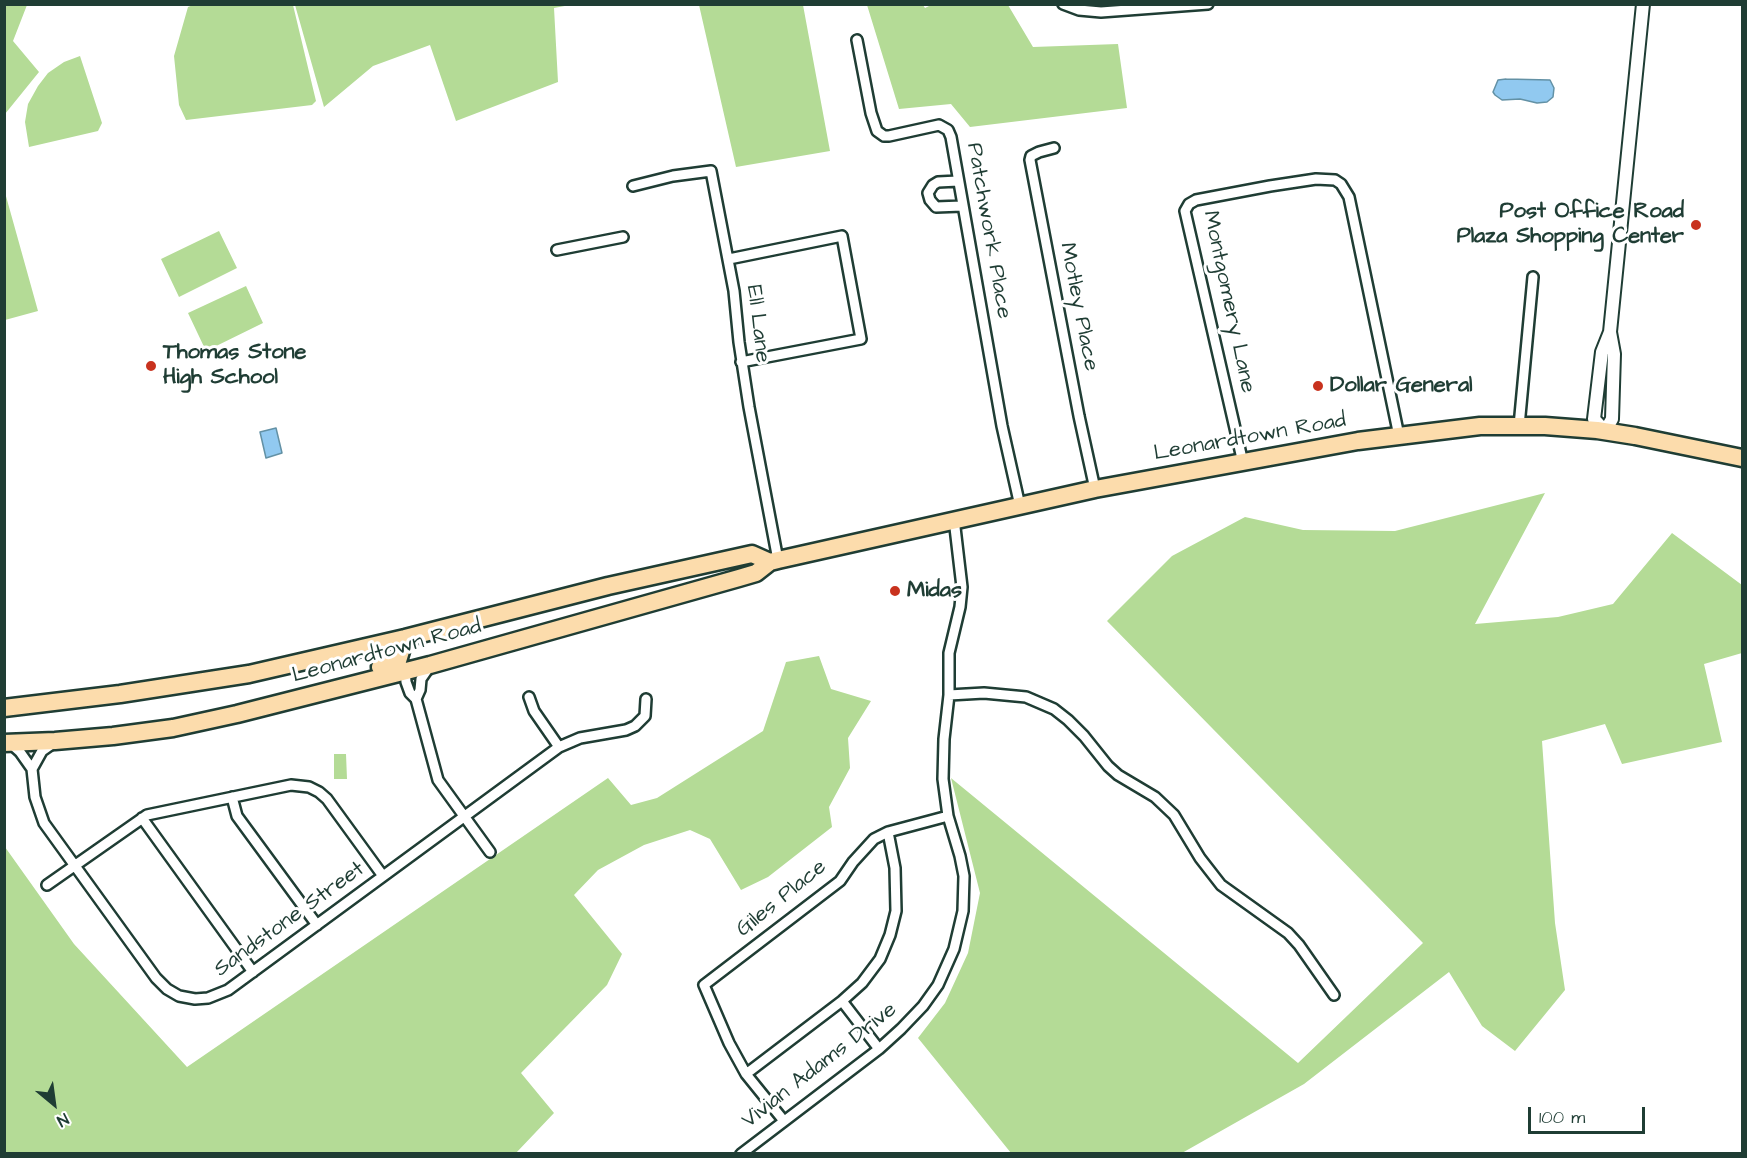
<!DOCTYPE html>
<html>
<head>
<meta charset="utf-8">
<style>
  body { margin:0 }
  #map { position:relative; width:1747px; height:1158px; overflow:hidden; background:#fff; font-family:"Architects Daughter",sans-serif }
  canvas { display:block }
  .frame { position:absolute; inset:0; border:6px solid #1f3d34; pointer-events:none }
  .north { position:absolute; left:24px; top:1074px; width:60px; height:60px; -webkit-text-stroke:4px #fff; paint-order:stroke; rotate:151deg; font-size:16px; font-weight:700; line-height:24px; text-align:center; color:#1f3d34 }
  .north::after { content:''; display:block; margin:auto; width:21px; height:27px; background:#1f3d34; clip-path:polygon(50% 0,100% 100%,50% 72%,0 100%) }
  .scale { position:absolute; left:1528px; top:1107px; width:117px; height:27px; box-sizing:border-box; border:3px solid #1f3d34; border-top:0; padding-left:8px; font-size:18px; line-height:21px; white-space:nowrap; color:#1f3d34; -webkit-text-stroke:4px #fff; paint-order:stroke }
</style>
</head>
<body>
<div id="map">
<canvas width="1747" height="1158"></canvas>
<div class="frame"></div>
<div class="north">N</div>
<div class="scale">100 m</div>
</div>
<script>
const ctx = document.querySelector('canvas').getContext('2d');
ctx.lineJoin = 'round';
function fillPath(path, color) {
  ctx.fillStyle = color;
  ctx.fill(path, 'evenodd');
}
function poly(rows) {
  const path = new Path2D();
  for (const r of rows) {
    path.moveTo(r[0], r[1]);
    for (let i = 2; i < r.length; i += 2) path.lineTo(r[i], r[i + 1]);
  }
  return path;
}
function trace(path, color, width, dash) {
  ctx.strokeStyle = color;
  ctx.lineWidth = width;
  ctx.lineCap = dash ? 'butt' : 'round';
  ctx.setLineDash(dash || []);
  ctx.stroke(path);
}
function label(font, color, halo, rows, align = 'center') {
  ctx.font = font + ' "Architects Daughter",sans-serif';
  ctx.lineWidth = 6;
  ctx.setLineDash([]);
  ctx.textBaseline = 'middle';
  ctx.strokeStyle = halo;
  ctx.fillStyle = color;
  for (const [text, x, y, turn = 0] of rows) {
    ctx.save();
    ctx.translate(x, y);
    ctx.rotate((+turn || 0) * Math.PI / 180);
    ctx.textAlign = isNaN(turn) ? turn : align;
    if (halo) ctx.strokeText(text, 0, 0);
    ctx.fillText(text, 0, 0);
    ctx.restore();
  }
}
fillPath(poly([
  [5,4,27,5,13,41,39,72,5,114],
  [193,5,293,5,316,101,312,105,186,120,179,105,174,56,188,7],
  [295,5,295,4,570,5,554,8,558,82,456,121,430,45,373,66,324,107],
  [699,5,803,5,830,151,736,167],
  [931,5,1008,5,1033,47,1118,44,1127,108,970,127,951,104,899,109,867,5,923,5,925,8],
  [80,56,102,123,98,131,29,147,25,122,28,104,38,86,48,73,64,62],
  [4,189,38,311,5,320,4,320],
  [219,231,237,268,179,297,161,259],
  [246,286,263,323,206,351,188,313],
  [1545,493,1475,624,1558,617,1613,604,1672,533,1742,585,1742,653,1704,664,1722,742,1622,764,1605,724,1542,741,1555,923,1565,990,1515,1051,1482,1026,1449,972,1304,1084,1182,1153,1011,1153,918,1038,945,1003,968,953,980,893,951,778,1298,1063,1423,943,1107,621,1172,556,1245,517,1303,530,1395,531],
  [819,656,831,689,871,701,848,738,850,768,829,807,832,827,768,877,741,890,710,839,690,830,644,845,598,870,574,895,622,954,607,985,521,1073,554,1113,516,1153,5,1153,5,847,74,944,187,1067,608,778,631,805,657,798,763,731,786,662],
  [334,754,346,754,347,779,334,779]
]), '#b4db96');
const water = poly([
  [1506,79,1550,80,1554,88,1553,97,1547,102,1537,103,1520,99,1502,100,1495,95,1493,92,1498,80,1506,79],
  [276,428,282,453,266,458,260,432,276,428]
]);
fillPath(water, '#91c9f0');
trace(water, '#6391a5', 1.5);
const street = poly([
  [1063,4,1079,10,1101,12,1208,4],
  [857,40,871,113,877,131,884,136,889,136,939,125,948,130,951,137,1002,426,1020,506],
  [1054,148,1039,152,1031,156,1030,160,1079,416,1095,489],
  [958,181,938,182,933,185,928,193,930,200,936,207,962,206],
  [633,186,673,176,711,171,734,291,739,342,749,407,778,560],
  [557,250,623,237],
  [729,259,842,236,861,339,741,362],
  [1519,426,1533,277],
  [1243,463,1185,211,1189,204,1196,200,1270,186,1316,179,1335,180,1341,184,1349,197,1399,436],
  [405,670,406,682,410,693,416,699,438,780,490,852],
  [949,695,984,693,1026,697,1054,709,1068,720,1084,736,1108,766,1118,775,1155,797,1174,815,1200,858,1221,885,1288,933,1299,945,1334,995],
  [529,697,534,711,559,747],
  [416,699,420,690,421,679,430,666],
  [10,743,20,752,32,769,42,751,52,744],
  [32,769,35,797,44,823,156,978,167,989,179,996,195,999,208,998,228,990,559,747,580,738,626,730,635,726,645,716,646,699],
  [232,797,237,816,317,925],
  [142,818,253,972],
  [47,885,147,815,291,785,309,787,319,792,327,799,383,876],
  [842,1001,879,1049],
  [746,1074,842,1001,862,983,880,959,890,935,896,911,895,868,888,832],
  [784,1121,746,1074,729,1043,704,985,840,881,853,862,874,839,888,832,948,816],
  [741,1154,879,1049,901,1029,923,1006,938,985,954,949,963,911,964,876,960,856,948,816,943,779,944,739,949,695,949,653,960,607,962,587,954,519]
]);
const secondary = poly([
  [1610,332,1602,352,1594,419,1605,431,1612,419,1614,354,1610,332,1643,4]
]);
const highway = poly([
  [380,667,398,661,405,638],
  [4,708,120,694,249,674,405,638,608,586,752,554,770,562],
  [4,743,55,741,113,736,173,728,237,714,430,665,739,578,756,573,770,562,778,560,1095,489,1358,441,1480,426,1545,426,1597,430,1635,436,1742,458]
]);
trace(street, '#1f3d34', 14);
trace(secondary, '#1f3d34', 16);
trace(highway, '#1f3d34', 21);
trace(street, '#fff', 9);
trace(secondary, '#fff', 12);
trace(highway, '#fcdcac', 16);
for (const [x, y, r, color] of [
  [1696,225,6,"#c8321e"],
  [151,366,6,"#c8321e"],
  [1318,386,6,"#c8321e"],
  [895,591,6,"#c8321e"]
]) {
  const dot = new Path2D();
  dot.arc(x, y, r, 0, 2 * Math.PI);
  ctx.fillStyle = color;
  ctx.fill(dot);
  trace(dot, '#fff', 2);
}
label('bold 22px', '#1f3d34', '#fff', [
  ["Post Office Road",1684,212,"right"],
  ["Plaza Shopping Center",1684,237,"right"],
  ["Thomas Stone",163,353],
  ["High School",163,378],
  ["Dollar General",1330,386],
  ["Midas",907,591]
], 'left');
label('22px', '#1f3d34', '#fff', [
  ["Patchwork Place",988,231,80],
  ["Montgomery Lane",1228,302,78],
  ["Motley Place",1078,307,79],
  ["Ell Lane",757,324,83],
  ["Leonardtown Road",1250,438,-10],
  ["Leonardtown Road",387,652,-15],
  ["Giles Place",782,899,-39],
  ["Sandstone Street",290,920,-36],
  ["Vivian Adams Drive",820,1066,-38]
]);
</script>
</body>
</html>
